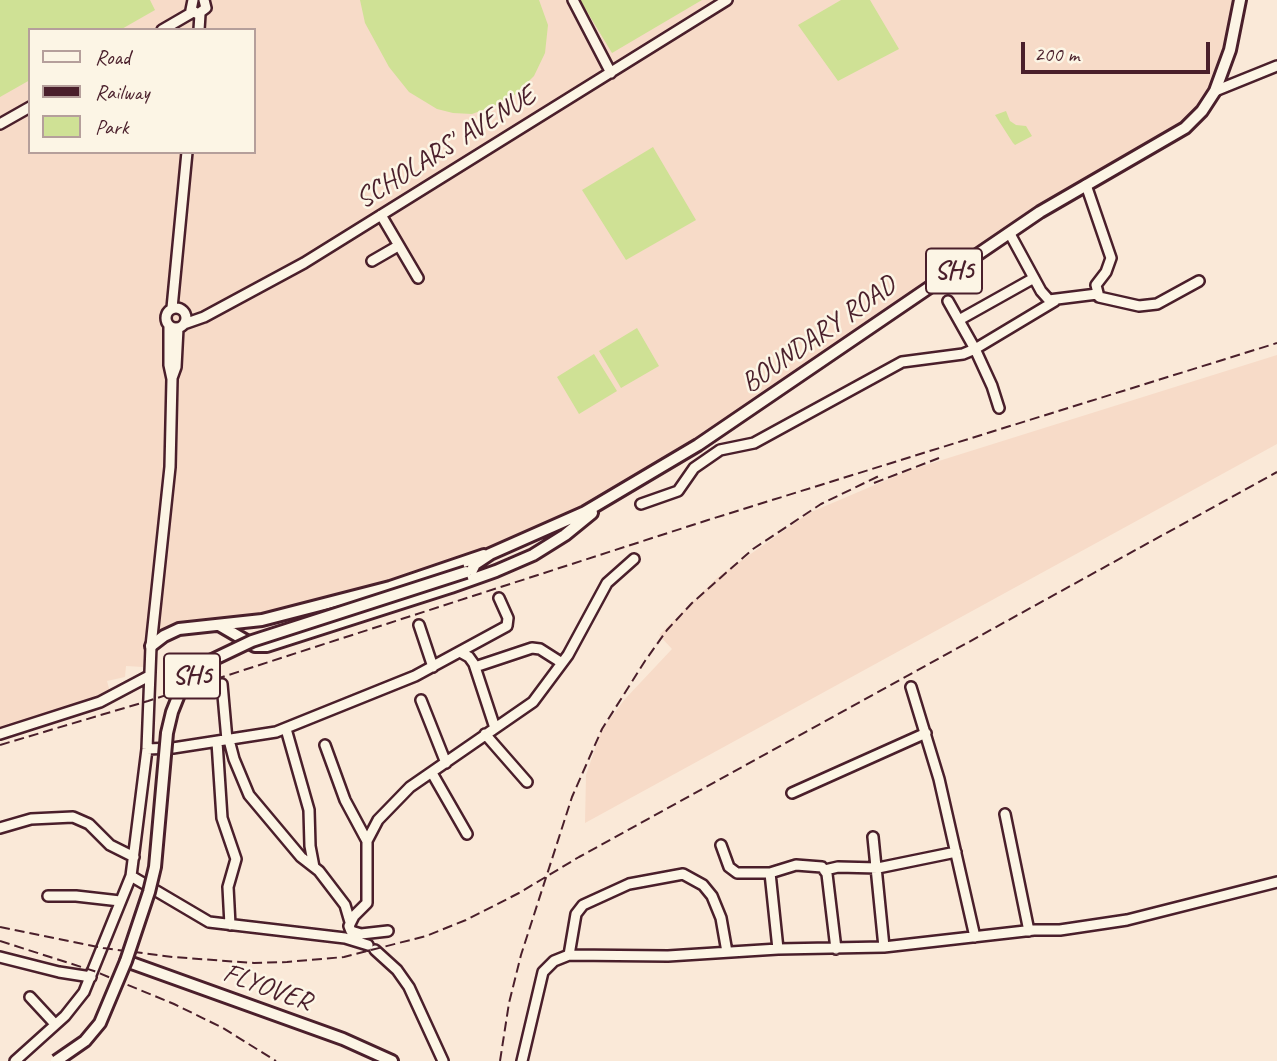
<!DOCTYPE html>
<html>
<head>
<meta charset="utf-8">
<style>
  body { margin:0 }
  #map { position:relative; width:1277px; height:1061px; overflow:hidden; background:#fae9d8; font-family:Caveat,sans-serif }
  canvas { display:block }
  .legend { position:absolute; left:28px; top:28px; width:228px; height:126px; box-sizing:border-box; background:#fcf5e5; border:2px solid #b59f9b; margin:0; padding:9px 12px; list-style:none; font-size:21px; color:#4a1f2b }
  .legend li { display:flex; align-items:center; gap:14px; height:35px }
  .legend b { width:35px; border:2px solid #b59f9b }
  .scale { position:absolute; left:1021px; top:42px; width:189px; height:32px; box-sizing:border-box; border:4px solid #4a1f2b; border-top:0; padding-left:9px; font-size:21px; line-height:24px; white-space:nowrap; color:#4a1f2b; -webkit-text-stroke:5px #fcf5e5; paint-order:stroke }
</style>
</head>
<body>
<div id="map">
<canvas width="1277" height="1061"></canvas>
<ul class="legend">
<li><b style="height:9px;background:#fcf5e5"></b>Road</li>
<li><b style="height:9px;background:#4a1f2b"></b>Railway</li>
<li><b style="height:19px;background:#cfe195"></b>Park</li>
</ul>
<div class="scale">200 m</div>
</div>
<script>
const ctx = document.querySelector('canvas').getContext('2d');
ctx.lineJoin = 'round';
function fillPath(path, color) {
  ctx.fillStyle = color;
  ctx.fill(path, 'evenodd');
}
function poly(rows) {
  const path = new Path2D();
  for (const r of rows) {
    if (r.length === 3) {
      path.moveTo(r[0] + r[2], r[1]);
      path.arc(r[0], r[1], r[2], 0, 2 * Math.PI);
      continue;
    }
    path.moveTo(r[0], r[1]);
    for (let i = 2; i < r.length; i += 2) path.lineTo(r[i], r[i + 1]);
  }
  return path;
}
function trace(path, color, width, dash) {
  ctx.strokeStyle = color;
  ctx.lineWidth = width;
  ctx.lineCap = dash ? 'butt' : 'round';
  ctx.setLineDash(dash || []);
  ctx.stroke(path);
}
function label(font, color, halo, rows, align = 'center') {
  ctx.font = font + ' Caveat,sans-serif';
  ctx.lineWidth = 5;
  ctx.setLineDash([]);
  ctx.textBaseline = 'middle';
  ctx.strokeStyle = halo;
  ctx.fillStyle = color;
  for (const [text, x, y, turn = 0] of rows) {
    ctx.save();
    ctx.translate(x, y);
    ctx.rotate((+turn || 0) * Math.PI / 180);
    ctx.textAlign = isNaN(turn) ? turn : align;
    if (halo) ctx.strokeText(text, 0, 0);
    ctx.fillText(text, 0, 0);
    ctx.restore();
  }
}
fillPath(poly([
  [0,0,1236,0,1225,57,1207,95,1197,110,1181,125,1136,150,930,282,715,427,610,489,608,495,577,512,426,573,278,613,145,634,143,667,126,666,125,677,107,681,110,692,0,728],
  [30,30,254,30,254,152,30,152],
  [1277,355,1277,444,585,823,586,775,602,729,625,699,672,649,659,635,718,577,809,513,910,470]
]), '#f7dbc8');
fillPath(poly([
  [0,0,150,0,155,10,120,30,30,30,30,80,0,97],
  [360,0,539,0,548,25,545,53,534,76,516,94,494,106,472,114,453,113,437,109,409,92,389,67,365,23],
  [580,0,702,0,612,53],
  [841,0,870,0,899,49,838,81,798,25],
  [1006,111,1010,121,1016,125,1026,126,1032,136,1015,145,1013,143,995,115],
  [653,147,696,220,626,260,582,190],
  [637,328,659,366,621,388,599,351],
  [594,354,617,391,579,414,557,377]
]), '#cfe195');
const minor = poly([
  [193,0,191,10,198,14,206,8,204,0],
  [573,0,611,73],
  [162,30,193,12],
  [199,30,200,14],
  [1215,91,1277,66],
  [0,124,30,107],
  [1086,185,1111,258,1106,272,1096,285,1099,297,1139,306,1157,304,1199,281],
  [381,215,418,278],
  [1010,234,1041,291,1049,300,1097,294],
  [372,261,398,246],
  [948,301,975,349,992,386,999,408],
  [176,318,10],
  [172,308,187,152],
  [959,320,1034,278],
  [184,324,204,317,304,263,727,0],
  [172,378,176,367,178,328],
  [641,504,678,491,694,468,720,450,754,443,902,362,963,354,975,349,1055,301],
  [419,625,433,667],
  [460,652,469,657,474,664,495,728],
  [475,667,532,648,540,649,562,663],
  [222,684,227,740],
  [911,687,939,779,975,937],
  [421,700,446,763],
  [286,729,309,810,310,846,314,867],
  [0,734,100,702,149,676],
  [485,734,527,782],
  [229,740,234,759,249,795,301,857,319,871,345,905,350,922],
  [217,742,222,818,236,859,228,887,230,925],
  [325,745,345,800,367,841],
  [147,749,173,748,276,732,415,676,507,626,508,618,499,598],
  [432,773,467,834],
  [792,793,926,733],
  [1005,814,1029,931],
  [0,828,31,819,73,817,89,824,110,845,134,857],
  [873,837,884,947],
  [721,845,729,867,737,873,770,873,796,865,822,867,827,874,836,949],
  [825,870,838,867,878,868,956,852],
  [770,873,778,949],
  [131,876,209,922,345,938,368,945],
  [48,896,76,896,120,901],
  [388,931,361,934,351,931,349,926,354,916,367,903,367,841,378,820,410,787,533,702,568,655,607,583,634,559],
  [375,950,397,970,409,987,443,1061],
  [569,955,576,914,583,905,629,884,683,874,703,885,712,896,721,918,727,952],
  [0,957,59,972,91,977],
  [30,997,55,1024],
  [15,1061,65,1016,84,992,131,876,147,749,151,646,170,467,172,379,169,365,169,326],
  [522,1061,543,972,554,961,569,955,668,956,778,949,884,947,1034,930,1060,930,1127,920,1277,882]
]);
const major = poly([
  [472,570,475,564,490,554,585,512,698,445,1040,212,1185,128,1202,111,1215,91,1230,50,1240,0],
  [219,625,255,646,267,646,451,587,496,571,533,555,565,535,592,513],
  [151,646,164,636,179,629,262,620,390,587,484,555],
  [126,961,343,1039,392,1061]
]);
trace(minor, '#4a1f2b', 14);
trace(major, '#4a1f2b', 16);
trace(minor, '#fcf5e5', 9);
trace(major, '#fcf5e5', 10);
trace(poly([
  [874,483,939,458],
  [0,745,148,701,708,520,1277,343],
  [0,927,103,948,173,957,254,963,287,962,344,957,426,936,466,920,519,893,579,857,1277,472],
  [0,941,94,971,174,1004,223,1028,276,1061],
  [500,1061,509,1003,521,955,572,797,602,729,645,661,667,630,692,603,753,549,821,504,881,475]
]), '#4a1f2b', 2, [10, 5]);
const majorBridge = poly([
  [56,1061,85,1041,100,1023,126,961,149,892,155,867,167,733,172,712,180,692,192,676,208,662,252,641,466,572]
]);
trace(majorBridge, '#4a1f2b', 16, []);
trace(majorBridge, '#fcf5e5', 10);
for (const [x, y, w] of [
  [954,271,56],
  [192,676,56]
]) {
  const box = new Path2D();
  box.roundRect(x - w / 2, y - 22.5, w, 45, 5);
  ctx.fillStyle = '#fcf5e5';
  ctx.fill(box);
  trace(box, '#4a1f2b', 2);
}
label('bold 26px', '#4a1f2b', null, [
  ["SH5",954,271],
  ["SH5",192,676]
]);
label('28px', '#4a1f2b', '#fcf5e5', [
  ["SCHOLARS' AVENUE",446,148,-32],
  ["BOUNDARY ROAD",819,335,-35],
  ["FLYOVER",267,988,20]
]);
</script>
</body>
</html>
